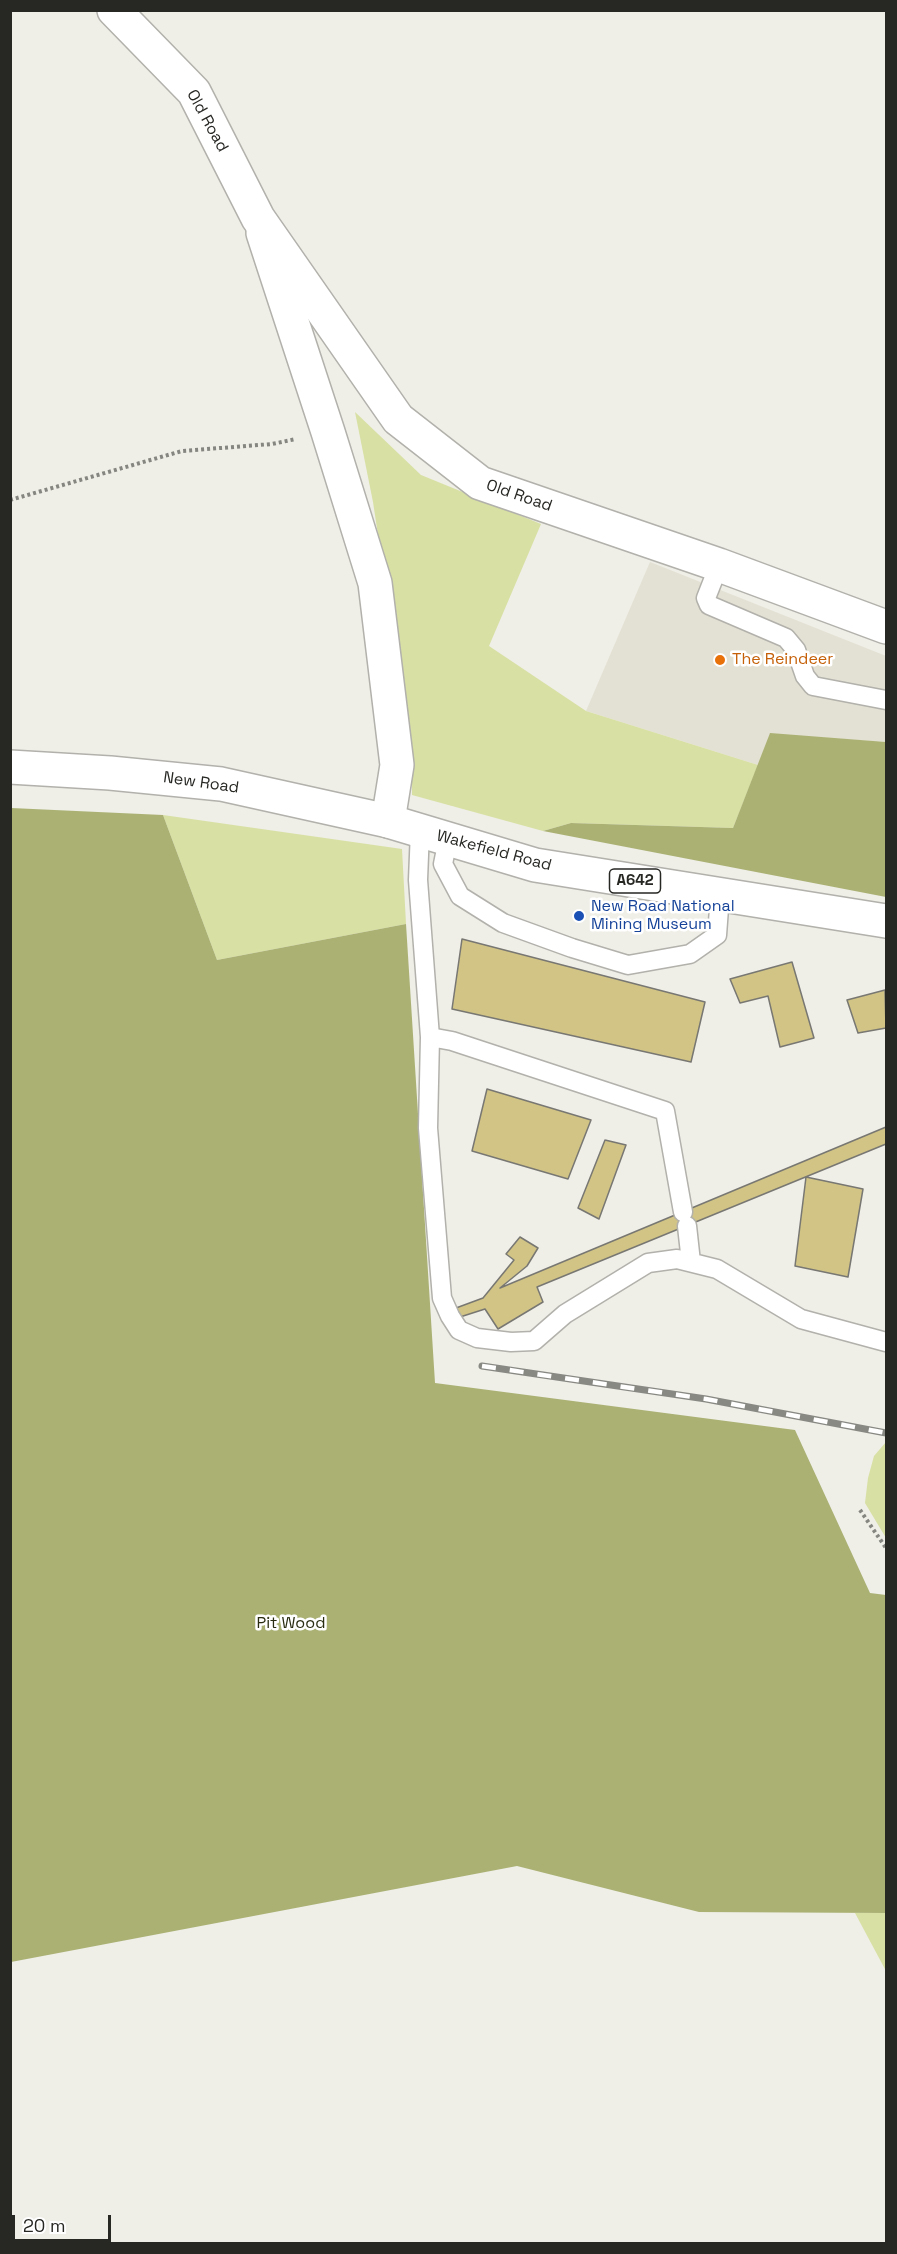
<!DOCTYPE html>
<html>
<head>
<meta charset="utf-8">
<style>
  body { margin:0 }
  #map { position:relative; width:897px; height:2254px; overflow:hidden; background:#efeee7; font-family:"Space Grotesk",sans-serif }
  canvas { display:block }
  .frame { position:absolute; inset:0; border:12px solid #272724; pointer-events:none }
  .scale { position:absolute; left:12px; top:2215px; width:99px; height:27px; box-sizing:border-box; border:3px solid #272724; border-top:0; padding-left:8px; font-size:18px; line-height:21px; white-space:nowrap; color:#272724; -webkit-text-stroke:4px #fff; paint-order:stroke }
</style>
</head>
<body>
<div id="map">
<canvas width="897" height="2254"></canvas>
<div class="frame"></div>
<div class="scale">20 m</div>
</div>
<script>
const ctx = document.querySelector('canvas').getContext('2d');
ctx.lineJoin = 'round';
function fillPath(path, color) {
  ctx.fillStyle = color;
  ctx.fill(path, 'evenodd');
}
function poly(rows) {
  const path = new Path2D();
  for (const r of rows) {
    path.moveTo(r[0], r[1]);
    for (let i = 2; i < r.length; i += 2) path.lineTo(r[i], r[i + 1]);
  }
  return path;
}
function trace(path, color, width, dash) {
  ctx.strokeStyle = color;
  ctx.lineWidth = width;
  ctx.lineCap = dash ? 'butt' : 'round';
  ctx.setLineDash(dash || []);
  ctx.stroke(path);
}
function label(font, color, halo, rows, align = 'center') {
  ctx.font = font + ' "Space Grotesk",sans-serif';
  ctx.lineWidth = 5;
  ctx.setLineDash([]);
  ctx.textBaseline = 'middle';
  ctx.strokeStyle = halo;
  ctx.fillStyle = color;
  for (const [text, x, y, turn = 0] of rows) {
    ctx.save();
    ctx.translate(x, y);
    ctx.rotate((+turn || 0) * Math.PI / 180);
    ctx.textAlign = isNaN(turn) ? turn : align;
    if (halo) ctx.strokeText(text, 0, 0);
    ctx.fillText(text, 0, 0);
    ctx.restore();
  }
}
fillPath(poly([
  [650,562,886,656,886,742,770,734,758,765,586,711]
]), '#e3e1d3');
fillPath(poly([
  [355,412,421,475,541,524,489,646,586,711,758,765,733,828,571,823,543,831,412,795,412,758,373,502],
  [163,815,402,849,406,924,217,960],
  [886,1442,886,1538,865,1503,868,1478,874,1456],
  [855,1913,886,1913,886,1971]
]), '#d9e0a3');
fillPath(poly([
  [770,733,886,742,886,897,543,831,571,823,733,828],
  [11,808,163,815,217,960,406,924,435,1383,795,1430,870,1593,886,1595,886,1913,699,1912,517,1866,11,1962]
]), '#aab173');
const building = poly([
  [462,939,705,1002,691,1062,452,1009,462,939],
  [792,962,814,1038,780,1047,768,996,740,1003,730,979,792,962],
  [885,990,886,1028,858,1033,847,1000,885,990],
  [487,1089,591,1120,568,1179,472,1151,487,1089],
  [886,1127,886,1144,537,1287,543,1302,498,1329,485,1309,460,1317,456,1308,483,1298,514,1260,506,1254,520,1237,538,1248,527,1266,500,1288,886,1127],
  [605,1140,626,1145,599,1219,578,1208,605,1140],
  [806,1177,863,1189,848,1277,795,1266,806,1177]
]);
fillPath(building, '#d1c485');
trace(building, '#787772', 1.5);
const service = poly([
  [719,565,706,598,709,605,786,638,796,650,805,676,813,686,886,700],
  [420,830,418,880,430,1037,452,1041,665,1111,683,1212],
  [448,839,443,864,460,896,503,923,572,948,628,965,690,954,717,935,720,895],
  [430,1037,428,1128,442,1298,450,1316,459,1330,477,1338,511,1342,534,1341,565,1314,648,1263,677,1259,717,1269,801,1319,886,1342],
  [687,1226,691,1262]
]);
const minor = poly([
  [263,233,328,432,375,583,397,765,388,821]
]);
const tertiary = poly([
  [114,10,194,92,258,218,398,419,480,483,719,565,886,627]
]);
const trunk = poly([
  [10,767,110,773,221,784,388,821,535,865,886,921]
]);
trace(service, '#b2b1ab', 21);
trace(minor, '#b2b1ab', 36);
trace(tertiary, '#b2b1ab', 36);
trace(trunk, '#b2b1ab', 36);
trace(poly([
  [10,500,182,451,272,444,296,439],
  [860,1510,886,1548]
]), '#868681', 4, [3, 3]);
trace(service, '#fff', 18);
trace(minor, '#fff', 33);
trace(tertiary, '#fff', 33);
trace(trunk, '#fff', 33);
const rail = poly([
  [482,1366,706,1399,886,1433]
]);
trace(rail, '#898984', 7);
trace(rail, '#fff', 4.5, [14]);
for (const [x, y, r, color] of [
  [720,660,6,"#e8710a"],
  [579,916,6,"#1a4fb4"]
]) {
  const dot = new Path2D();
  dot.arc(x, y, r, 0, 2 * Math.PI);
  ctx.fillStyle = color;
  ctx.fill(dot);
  trace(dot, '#fff', 2);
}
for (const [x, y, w] of [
  [635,881,51]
]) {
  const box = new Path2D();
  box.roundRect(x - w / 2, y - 12, w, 24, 4.5);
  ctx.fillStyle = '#fff';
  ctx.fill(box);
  trace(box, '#272724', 1.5);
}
label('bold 15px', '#272724', null, [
  ["A642",635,881]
]);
label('16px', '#272724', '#fff', [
  ["Old Road",207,121,61],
  ["Old Road",519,496,19],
  ["New Road",201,783,8],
  ["Wakefield Road",494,851,15]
]);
label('16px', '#c56008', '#fff', [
  ["The Reindeer",732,660]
], 'left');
label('16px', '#164399', '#fff', [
  ["New Road National",591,907],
  ["Mining Museum",591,925]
], 'left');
label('16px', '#292c10', '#fff', [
  ["Pit Wood",291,1624]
]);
</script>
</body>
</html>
